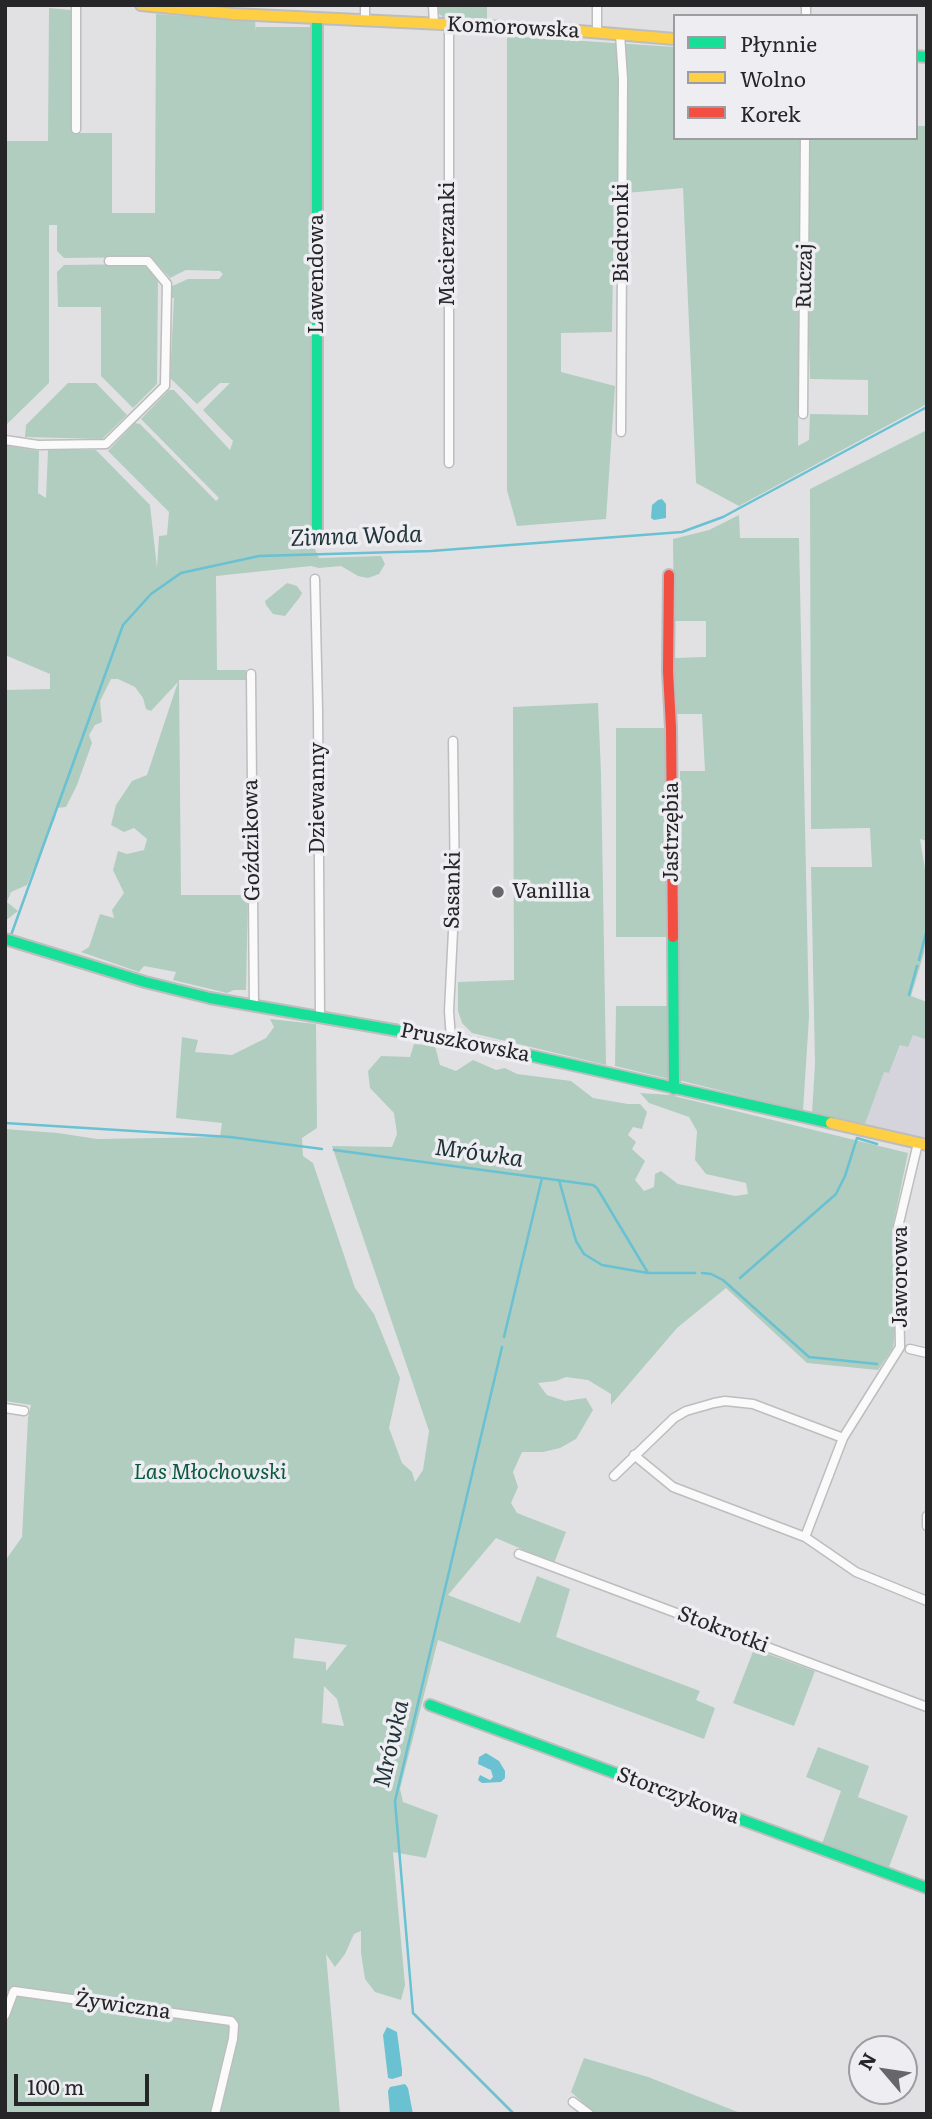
<!DOCTYPE html>
<html>
<head>
<meta charset="utf-8">
<style>
  body { margin:0 }
  #map { position:relative; width:932px; height:2119px; overflow:hidden; background:#e1e1e4; font-family:Literata,serif }
  canvas { display:block }
  .frame { position:absolute; inset:0; border:7px solid #262628; pointer-events:none }
  .legend { position:absolute; left:673px; top:14px; width:245px; height:126px; box-sizing:border-box; background:#ededf2; border:2px solid #9d9da1; margin:0; padding:9px 12px; list-style:none; font-size:21px; color:#262628 }
  .legend li { display:flex; align-items:center; gap:14px; height:35px }
  .legend b { width:35px; border:2px solid #9d9da1 }
  .north { position:absolute; left:848px; top:2035px; width:70px; height:70px; box-sizing:border-box; background:#ededf2; border:2px solid #9d9da1; border-radius:50%; rotate:299deg; font-size:19px; font-weight:700; line-height:28px; text-align:center; color:#262628 }
  .north::after { content:''; display:block; margin:auto; width:24px; height:32px; background:#67676a; clip-path:polygon(50% 0,100% 100%,50% 72%,0 100%) }
  .scale { position:absolute; left:14px; top:2074px; width:135px; height:32px; box-sizing:border-box; border:4px solid #262628; border-top:0; padding-left:9px; font-size:21px; line-height:24px; white-space:nowrap; color:#262628; -webkit-text-stroke:5px #ededf2; paint-order:stroke }
</style>
</head>
<body>
<div id="map">
<canvas width="932" height="2119"></canvas>
<div class="frame"></div>
<ul class="legend">
<li><b style="height:9px;background:#16e098"></b>Płynnie</li>
<li><b style="height:9px;background:#ffcf43"></b>Wolno</li>
<li><b style="height:9px;background:#f24e42"></b>Korek</li>
</ul>
<div class="north">N</div>
<div class="scale">100 m</div>
</div>
<script>
const ctx = document.querySelector('canvas').getContext('2d');
ctx.lineJoin = 'round';
function fillPath(path, color) {
  ctx.fillStyle = color;
  ctx.fill(path, 'evenodd');
}
function poly(rows) {
  const path = new Path2D();
  for (const r of rows) {
    path.moveTo(r[0], r[1]);
    for (let i = 2; i < r.length; i += 2) path.lineTo(r[i], r[i + 1]);
  }
  return path;
}
function trace(path, color, width, dash) {
  ctx.strokeStyle = color;
  ctx.lineWidth = width;
  ctx.lineCap = dash ? 'butt' : 'round';
  ctx.setLineDash(dash || []);
  ctx.stroke(path);
}
function label(font, color, halo, rows, align = 'center') {
  ctx.font = font + ' Literata,serif';
  ctx.lineWidth = 7;
  ctx.setLineDash([]);
  ctx.textBaseline = 'middle';
  ctx.strokeStyle = halo;
  ctx.fillStyle = color;
  for (const [text, x, y, turn = 0] of rows) {
    ctx.save();
    ctx.translate(x, y);
    ctx.rotate((+turn || 0) * Math.PI / 180);
    ctx.textAlign = isNaN(turn) ? turn : align;
    if (halo) ctx.strokeText(text, 0, 0);
    ctx.fillText(text, 0, 0);
    ctx.restore();
  }
}
fillPath(poly([
  [913,1035,927,1040,927,1139,865,1124,884,1071,889,1073,901,1044]
]), '#d5d4dc');
fillPath(poly([
  [437,5,487,5,487,20,445,19,437,12],
  [49,8,71,10,72,133,112,133,112,213,155,213,156,14,255,21,256,33,256,27,313,27,314,547,319,558,381,556,385,564,379,574,368,578,358,576,341,566,319,568,311,566,216,576,217,670,246,670,246,680,179,680,181,895,248,895,246,990,234,990,227,993,173,980,176,972,144,966,139,972,81,952,89,947,100,914,114,918,112,910,124,893,113,870,118,851,127,854,144,850,147,839,134,828,124,832,111,825,116,805,132,781,147,775,178,682,151,711,146,709,143,698,135,687,118,679,111,679,100,701,102,722,95,725,89,735,92,743,77,785,66,807,57,808,55,818,27,885,11,892,7,902,18,911,5,921,5,690,50,689,50,674,5,655,5,445,39,451,38,493,46,498,48,450,96,450,150,505,157,568,159,536,167,535,169,512,108,451,135,423,140,424,216,501,219,498,141,419,169,390,174,390,230,450,233,441,203,410,230,383,220,383,197,404,170,378,174,298,170,298,170,287,188,279,219,279,223,274,220,271,186,270,170,278,151,257,64,258,57,251,57,225,49,225,49,383,5,426,5,141,48,141],
  [507,36,675,47,675,138,800,138,798,446,809,440,810,414,868,415,868,380,810,379,808,311,809,138,916,138,916,126,927,126,927,404,739,506,696,483,683,188,614,194,612,332,561,333,561,372,615,386,606,519,517,526,507,490],
  [140,264,150,269,158,278,157,384,133,408,101,376,101,307,58,307,57,272,64,265],
  [68,383,96,383,127,415,102,439,25,437,26,425],
  [927,430,927,841,920,839,927,881,927,925,924,953,911,996,927,1002,927,1040,913,1035,908,1047,900,1045,889,1073,884,1072,865,1124,812,1113,815,1064,811,867,872,867,870,828,811,829,810,489],
  [739,515,740,538,799,538,809,1017,803,1111,678,1080,680,771,705,771,702,714,677,714,674,658,706,657,706,621,674,621,673,539,709,530],
  [287,583,297,586,302,593,300,597,285,616,273,614,266,605,265,601],
  [598,703,601,773,606,1065,472,1033,462,1023,458,1011,458,982,514,980,513,707],
  [616,728,665,728,668,769,668,937,616,937],
  [616,1006,668,1006,669,1079,615,1066],
  [270,1019,316,1024,317,1128,302,1138,303,1156,313,1163,355,1288,374,1314,400,1378,389,1428,402,1463,412,1472,415,1482,423,1470,429,1431,332,1146,392,1147,397,1134,394,1113,370,1088,368,1071,381,1056,410,1057,414,1044,435,1046,440,1065,456,1071,473,1060,496,1070,505,1068,517,1074,571,1081,593,1098,628,1104,640,1104,647,1112,642,1129,633,1127,628,1135,636,1142,632,1149,645,1161,635,1180,644,1191,654,1187,655,1174,661,1171,678,1184,735,1196,748,1194,746,1183,706,1174,695,1160,697,1131,689,1117,649,1103,640,1093,670,1095,908,1153,892,1230,895,1332,893,1348,878,1370,807,1363,726,1288,677,1328,611,1405,611,1394,588,1380,566,1377,556,1381,538,1383,547,1395,565,1401,586,1398,593,1410,576,1439,560,1448,543,1452,522,1452,513,1472,518,1487,511,1503,517,1513,566,1532,554,1563,496,1538,448,1595,520,1623,537,1576,570,1589,556,1637,700,1691,696,1700,715,1708,704,1739,438,1640,400,1789,403,1802,438,1815,426,1858,393,1852,405,1985,401,2000,375,1992,365,1979,361,1953,361,1931,354,1934,345,1954,335,1967,326,1954,340,2114,5,2114,5,1561,22,1537,28,1418,31,1405,5,1401,5,1129,58,1133,97,1139,220,1137,222,1123,176,1118,182,1037,198,1040,195,1052,232,1055,266,1038,274,1027],
  [295,1638,347,1645,326,1671,326,1662,293,1658],
  [324,1686,337,1699,344,1726,322,1723],
  [754,1649,815,1671,794,1726,733,1703],
  [818,1747,869,1766,858,1797,908,1816,889,1867,822,1844,841,1791,806,1777],
  [584,2058,648,2077,743,2114,596,2114,571,2092]
]), '#b0cdc0');
fillPath(poly([
  [658,500,662,499,666,504,666,518,654,520,651,518,652,505],
  [486,1753,499,1761,505,1771,505,1778,501,1782,482,1783,478,1780,480,1775,490,1780,493,1777,491,1770,478,1764,479,1757],
  [387,2027,397,2032,402,2070,402,2076,392,2079,388,2078,383,2035],
  [405,2084,408,2088,413,2114,390,2114,388,2091,390,2087]
]), '#69c1d1');
trace(poly([
  [10,938,123,625,151,594,181,573,259,556,431,551,682,532,723,517,927,407],
  [919,960,926,933],
  [909,995,917,966],
  [5,1123,230,1137,322,1149],
  [334,1150,542,1178,504,1337],
  [542,1178,593,1185,597,1188,648,1273,695,1273],
  [559,1180,576,1241,584,1254,602,1265,648,1273],
  [702,1273,711,1274,723,1280,809,1357,877,1364],
  [740,1278,836,1194,845,1176,857,1138,877,1144],
  [502,1347,395,1801,413,2013,514,2114]
]), '#69c1d1', 2.5);
const street = poly([
  [365,5,365,20],
  [433,5,434,24],
  [806,16,806,5],
  [449,25,449,463],
  [597,33,597,5],
  [620,34,623,79,621,432],
  [76,129,76,5],
  [803,414,805,138],
  [5,440,38,445,106,444,165,386,167,284,148,261,109,261],
  [315,579,318,710,320,1017],
  [251,674,254,1005],
  [451,1039,449,1011,455,891,453,741],
  [910,1349,927,1353],
  [5,1408,24,1411],
  [634,1455,673,1487,805,1537,856,1572,927,1601],
  [614,1476,674,1418,686,1411,714,1403,725,1401,753,1404,843,1438],
  [927,1516,927,1526],
  [805,1537,843,1438,900,1347,898,1227,918,1143],
  [519,1554,927,1707],
  [5,2015,14,1991,231,2021,234,2025,233,2039,215,2114],
  [573,2102,589,2114]
]);
const fast = poly([
  [317,18,317,530],
  [916,56,927,57],
  [673,937,674,1089],
  [5,939,145,982,210,998,497,1048,831,1123],
  [430,1705,927,1888]
]);
const slow = poly([
  [141,5,234,14,567,30,675,39],
  [831,1123,927,1145]
]);
const jam = poly([
  [669,575,668,671,671,728,673,937]
]);
trace(street, '#bdbdbe', 11);
trace(fast, '#bdbdbe', 14);
trace(slow, '#bdbdbe', 14);
trace(jam, '#bdbdbe', 14);
trace(street, '#fafafb', 8);
trace(fast, '#16e098', 10);
trace(slow, '#ffcf43', 10);
trace(jam, '#f24e42', 10);
for (const [x, y, r, color] of [
  [498,892,7,"#67676a"]
]) {
  const dot = new Path2D();
  dot.arc(x, y, r, 0, 2 * Math.PI);
  ctx.fillStyle = color;
  ctx.fill(dot);
  trace(dot, '#ededf2', 2.5);
}
label('21px', '#262628', '#ededf2', [
  ["Komorowska",513,28,3],
  ["Biedronki",622,233,-90],
  ["Macierzanki",448,244,-90],
  ["Lawendowa",317,274,-90],
  ["Ruczaj",805,276,-89],
  ["Dziewanny",318,798,-90],
  ["Jastrzębia",672,832,-90],
  ["Goździkowa",252,840,-91],
  ["Sasanki",453,890,-89],
  ["Pruszkowska",465,1043,11],
  ["Jaworowa",901,1277,-90],
  ["Stokrotki",723,1630,21],
  ["Storczykowa",678,1796,20],
  ["Żywiczna",123,2006,8]
]);
label('21px', '#262628', '#ededf2', [
  ["Vanillia",512,892]
], 'left');
label('italic 21px', '#0a593e', '#ededf2', [
  ["Las Młochowski",210,1473]
]);
label('italic 23px', '#1f3438', '#ededf2', [
  ["Zimna Woda",356,537,-2],
  ["Mrówka",479,1154,8],
  ["Mrówka",392,1744,-77]
]);
</script>
</body>
</html>
